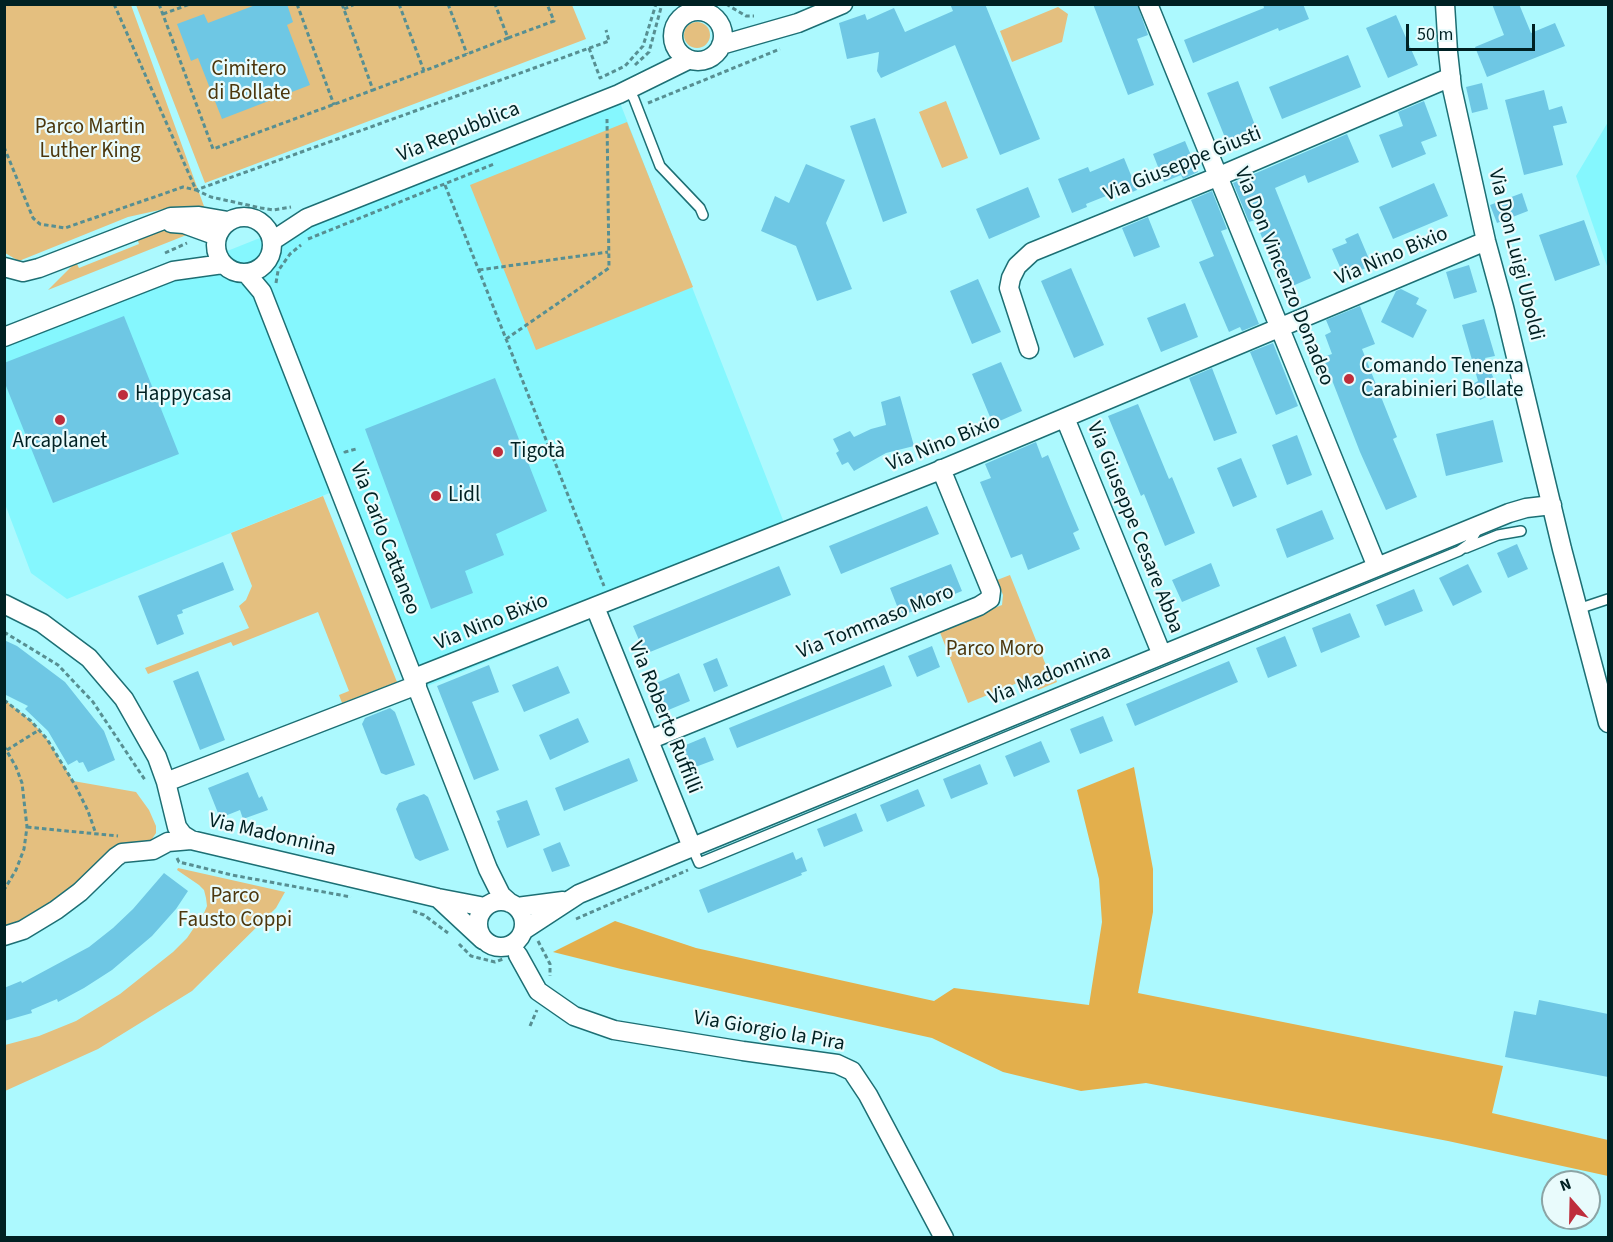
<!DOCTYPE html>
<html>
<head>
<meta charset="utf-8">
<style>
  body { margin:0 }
  #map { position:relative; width:1613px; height:1242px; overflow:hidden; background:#acf9fe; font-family:"Source Sans 3",sans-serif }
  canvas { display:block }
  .frame { position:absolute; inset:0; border:6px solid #002123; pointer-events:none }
  .north { position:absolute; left:1541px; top:1170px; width:60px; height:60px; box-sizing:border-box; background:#e9fbfc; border:2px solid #8ca4a5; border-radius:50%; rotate:340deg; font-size:16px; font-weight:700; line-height:24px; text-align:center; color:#002123 }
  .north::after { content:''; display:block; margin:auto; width:21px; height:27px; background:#be2e3c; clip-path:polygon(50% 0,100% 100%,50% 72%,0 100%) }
  .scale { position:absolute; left:1406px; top:24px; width:129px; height:27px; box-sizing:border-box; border:3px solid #002123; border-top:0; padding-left:8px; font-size:18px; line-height:21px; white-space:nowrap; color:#002123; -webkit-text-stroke:4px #e9fbfc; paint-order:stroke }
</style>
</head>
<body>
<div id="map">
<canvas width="1613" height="1242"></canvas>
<div class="frame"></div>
<div class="north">N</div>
<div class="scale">50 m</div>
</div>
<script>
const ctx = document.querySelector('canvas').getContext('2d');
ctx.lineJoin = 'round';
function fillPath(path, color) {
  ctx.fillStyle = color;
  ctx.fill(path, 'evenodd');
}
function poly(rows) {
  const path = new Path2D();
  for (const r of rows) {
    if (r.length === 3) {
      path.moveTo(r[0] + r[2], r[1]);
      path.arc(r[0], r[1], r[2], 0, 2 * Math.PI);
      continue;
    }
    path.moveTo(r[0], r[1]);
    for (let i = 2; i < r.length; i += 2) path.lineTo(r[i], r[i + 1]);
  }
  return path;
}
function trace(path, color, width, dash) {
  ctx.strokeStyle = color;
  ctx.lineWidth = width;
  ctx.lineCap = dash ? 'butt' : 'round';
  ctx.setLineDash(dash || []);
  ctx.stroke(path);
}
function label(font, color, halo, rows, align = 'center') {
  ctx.font = font + ' "Source Sans 3",sans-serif';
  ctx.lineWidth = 4.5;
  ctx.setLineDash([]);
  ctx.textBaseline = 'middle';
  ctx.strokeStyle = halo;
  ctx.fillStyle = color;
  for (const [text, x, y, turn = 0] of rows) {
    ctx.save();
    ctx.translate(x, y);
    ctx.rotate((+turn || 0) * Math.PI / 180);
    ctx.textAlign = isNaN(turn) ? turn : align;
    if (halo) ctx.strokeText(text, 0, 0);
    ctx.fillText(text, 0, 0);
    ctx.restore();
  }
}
fillPath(poly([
  [617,95,790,538,415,691,337,490,67,599,31,573,5,504,5,340],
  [1608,122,1608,269,1576,176]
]), '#85f7fe');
fillPath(poly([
  [4,5,131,5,205,209,173,207,128,217,19,261,5,253],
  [136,5,572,5,586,39,205,183],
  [1058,7,1068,14,1062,42,1012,62,1000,31],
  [697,35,13],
  [946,101,968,158,942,168,919,112],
  [627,122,693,287,536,350,470,185],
  [164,228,189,234,48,290,76,262,79,268,139,244,137,238],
  [323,496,397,682,342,703,339,695,349,691,318,612,233,646,231,642,148,674,145,668,249,628,239,606,246,600,252,586,231,533],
  [1010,575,1049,673,1053,672,1057,682,1038,690,1032,677,968,703,939,630,1002,605,1003,595,997,580],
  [5,700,31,721,47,739,73,781,136,792,149,810,156,826,156,833,150,842,66,898,5,931],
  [178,868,285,892,276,908,192,991,98,1049,5,1091,5,1045,39,1036,76,1021,120,994,173,952,187,938,204,913,207,906,206,898,204,890,199,885,177,870]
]), '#e4bf7f');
fillPath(poly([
  [1134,767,1153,869,1153,912,1138,993,1503,1066,1492,1113,1608,1140,1608,1176,1448,1141,1146,1083,1081,1091,1003,1072,932,1038,621,969,553,952,615,921,696,948,934,1001,954,988,1089,1005,1102,922,1099,879,1077,790]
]), '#e3af4c');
fillPath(poly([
  [258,4,287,4,293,22,287,25,310,85,222,119,198,58,191,61,177,24,204,14,208,23],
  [950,4,985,4,1040,139,1000,155,955,45,881,78,877,71,879,52,847,59,839,23,865,14,867,20,894,8,905,32,953,11],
  [1093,4,1137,4,1148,35,1137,39,1154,85,1128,95],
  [1263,4,1303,4,1309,19,1279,31,1278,28,1193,63,1184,40,1264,8],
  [1492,4,1519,4,1531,33,1555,23,1565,46,1487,77,1475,47,1504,35],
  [1396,15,1418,65,1388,78,1366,28],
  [1348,55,1361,87,1282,119,1269,87],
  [1238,81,1258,133,1228,145,1207,93],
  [1482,83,1488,109,1472,113,1466,87],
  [1544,90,1549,110,1562,106,1567,123,1553,126,1563,165,1524,175,1505,100],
  [1424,101,1437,136,1421,142,1426,154,1392,168,1379,135,1403,126,1398,112],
  [875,118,907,213,883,222,850,126],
  [1347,134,1359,162,1308,183,1305,175,1275,188,1311,278,1283,290,1255,220,1249,222,1233,183],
  [1185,141,1198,172,1183,179,1181,175,1164,182,1153,154],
  [1124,158,1137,190,1125,195,1124,192,1112,196,1111,194,1086,204,1087,207,1072,213,1058,179,1088,167,1090,172],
  [806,164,845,180,826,223,852,289,817,301,796,246,761,231,775,196,789,203],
  [1434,183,1448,216,1393,239,1379,207],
  [1028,187,1040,217,989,239,976,209],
  [1212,191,1227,229,1221,231,1259,324,1242,331,1240,327,1229,332,1199,262,1214,256,1191,200],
  [1522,193,1528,211,1497,223,1490,205],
  [1148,217,1160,247,1134,257,1122,228],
  [1584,220,1600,265,1555,281,1539,235],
  [1358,233,1372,266,1344,276,1332,249,1347,243,1345,239],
  [1469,265,1477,292,1454,299,1446,272],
  [1071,268,1104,345,1074,358,1041,281],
  [978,279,1001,332,972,344,950,291],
  [1401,289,1419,298,1416,304,1427,310,1413,338,1381,322,1396,291],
  [1185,303,1198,337,1161,352,1147,318],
  [1360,306,1375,344,1362,349,1397,437,1393,439,1417,497,1386,510,1360,452,1323,357,1332,354,1325,335,1331,332,1326,320],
  [124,316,179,454,53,503,4,381,4,363],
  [1484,319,1495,356,1485,358,1499,391,1480,400,1473,384,1478,381,1462,325],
  [1273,343,1298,406,1276,415,1250,352],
  [1001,362,1022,411,993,424,972,374],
  [1212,368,1237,433,1214,441,1189,378],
  [495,378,547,511,496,534,504,555,465,571,473,593,431,609,365,429],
  [900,396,914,446,886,453,854,471,848,462,842,465,836,453,839,451,833,439,850,431,854,437,871,429,886,425,881,402],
  [1138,404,1169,479,1172,477,1195,533,1165,546,1144,494,1141,496,1108,416],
  [1493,420,1503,462,1446,476,1436,434],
  [1297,435,1312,475,1287,485,1272,445],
  [1036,442,1042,458,1048,455,1068,504,1079,530,1073,533,1080,549,1028,570,1022,554,1011,558,980,482,991,478,985,464],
  [1241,458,1257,497,1233,507,1217,468],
  [927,506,939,534,841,574,829,546],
  [1322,510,1334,539,1287,558,1276,529],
  [1517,544,1528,569,1508,578,1497,553],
  [223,562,234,590,182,610,183,613,177,615,184,634,157,645,138,596],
  [1211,563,1220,586,1182,602,1172,580],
  [951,564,962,591,901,616,890,588],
  [1468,564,1482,592,1453,606,1439,578],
  [779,566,791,595,645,654,633,626],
  [1414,589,1423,611,1385,626,1376,605],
  [1350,613,1360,637,1321,653,1312,628],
  [1285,636,1297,666,1268,678,1256,648],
  [4,640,17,646,65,682,104,731,115,760,88,772,83,762,79,763,77,760,68,765,48,731,25,709,28,706,4,694],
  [932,646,940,667,917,677,908,656],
  [717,658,728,686,714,692,703,664],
  [1229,661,1238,682,1135,726,1126,704],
  [489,665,499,692,472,702,499,770,474,780,437,686],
  [884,665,892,686,737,748,729,728],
  [558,666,570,693,524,712,512,685],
  [198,671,225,740,200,750,173,681],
  [679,673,690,701,666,711,654,684],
  [390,708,395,712,415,765,386,775,381,773,362,724,365,718],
  [1103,716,1113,741,1080,754,1070,729],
  [578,718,589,742,550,760,539,735],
  [705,737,714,760,690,769,681,747],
  [1041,741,1050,762,1014,777,1005,756],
  [629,758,638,781,564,811,555,788],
  [980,764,988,784,951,799,943,779],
  [248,772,259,798,262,796,268,810,243,819,240,810,220,818,208,788],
  [918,789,925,806,887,822,880,805],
  [424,794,428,797,449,850,420,861,415,858,396,809,399,803],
  [527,800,540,835,507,848,497,821,500,820,496,811],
  [856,813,863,831,824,847,817,829],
  [560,842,570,866,552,872,543,849],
  [793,852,796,860,802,857,807,871,801,873,802,875,708,913,699,890],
  [164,873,188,891,176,909,152,936,112,970,84,988,58,1002,57,999,31,1010,32,1013,4,1021,4,988,21,981,22,983,89,947,113,928,133,909],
  [1539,1000,1608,1014,1608,1077,1505,1057,1514,1011,1536,1015]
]), '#6ec7e4');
const service = poly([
  [628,88,634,99,660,166,700,208,703,215],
  [1466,548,1498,535,1521,531],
  [1578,609,1608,599],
  [692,847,699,863,1459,551,1469,544,1479,527]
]);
const minor = poly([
  [1148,4,1377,567],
  [1445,4,1448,52,1452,88,1486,241,1504,307,1562,549,1608,723],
  [698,36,25],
  [721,45,798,23,843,4],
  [244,245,28],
  [171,223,184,224,217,236],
  [272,241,307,218,619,94,688,60],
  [4,267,23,272,39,268,171,217,199,216,228,221],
  [246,273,262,292,488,869,501,895,510,903],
  [4,337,173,271,223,264],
  [1029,349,1009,288,1011,278,1017,266,1032,252,1217,177,1451,77],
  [1065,418,1162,655],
  [4,604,42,623,89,658,124,699,157,757,166,782,177,827,183,835,191,840,438,898,485,907],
  [595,607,692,847],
  [414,678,933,473,1486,241],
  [649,740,979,606,990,599,991,591,941,469],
  [166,782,417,685],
  [440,900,483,940],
  [501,924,23],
  [517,907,563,901],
  [524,930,579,894,673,855,1509,513,1526,508,1552,505],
  [4,936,23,930,56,910,80,892,116,857,122,853,153,850,168,842,191,840],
  [518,955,538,991,574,1016,614,1030,743,1051,837,1064,852,1071,868,1095,944,1238]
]);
trace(service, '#1d6f74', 12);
trace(minor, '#1d6f74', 21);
trace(poly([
  [114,4,196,190,211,197,261,208,273,210,291,207],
  [159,4,213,149,373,90],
  [297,4,334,105],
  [342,4,373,90,424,71],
  [399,4,424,71,508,38,495,4],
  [448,4,467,54],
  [726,4,746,16,754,16],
  [344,9,355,4],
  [163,14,190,4],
  [508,38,554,21,547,4],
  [589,48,600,78,625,66,643,46,656,4],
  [635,65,649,52,662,4],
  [648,103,780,49],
  [4,147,33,218,40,224,65,228,183,187,196,190,609,41,606,30],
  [445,185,604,586],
  [308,239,494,164],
  [165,253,187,243],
  [479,270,608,252],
  [276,283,278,271,290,254,301,245],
  [506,339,609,268,607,119],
  [345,451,345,452,356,449],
  [4,632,58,665,93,702,145,780],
  [4,700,31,721,47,739,75,785,88,811,96,834],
  [4,746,16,767,22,783,27,827,24,849,16,870,4,890],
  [7,750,39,730],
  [27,827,118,836],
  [177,858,179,862,232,875,351,897],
  [413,911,424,915,448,933],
  [576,919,688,870],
  [538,941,550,964,550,976],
  [459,944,471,956,495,962,503,959],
  [530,1026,537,1010]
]), '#578f92', 3, [4.5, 3]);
trace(service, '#fff', 9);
trace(minor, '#fff', 18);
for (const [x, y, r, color] of [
  [1349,379,6,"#be2e3c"],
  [123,395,6,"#be2e3c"],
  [60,420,6,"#be2e3c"],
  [498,452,6,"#be2e3c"],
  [436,496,6,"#be2e3c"]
]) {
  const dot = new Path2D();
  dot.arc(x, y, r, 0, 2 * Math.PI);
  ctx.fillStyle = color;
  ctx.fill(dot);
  trace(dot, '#e9fbfc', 2);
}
label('21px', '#4c370d', '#e9fbfc', [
  ["Cimitero",249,70],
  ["di Bollate",249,94],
  ["Parco Martin",90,128],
  ["Luther King",90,152],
  ["Parco Moro",995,650],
  ["Parco",235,897],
  ["Fausto Coppi",235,921]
]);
label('21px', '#002123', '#e9fbfc', [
  ["Via Repubblica",459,133,-22],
  ["Via Giuseppe Giusti",1183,165,-22],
  ["Via Don Luigi Uboldi",1515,255,76],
  ["Via Nino Bixio",1392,257,-23],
  ["Via Don Vincenzo Donadeo",1283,277,68],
  ["Via Nino Bixio",944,444,-22],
  ["Via Giuseppe Cesare Abba",1134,528,68],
  ["Via Carlo Cattaneo",384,539,69],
  ["Via Nino Bixio",492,623,-22],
  ["Via Tommaso Moro",876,623,-22],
  ["Via Madonnina",1050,676,-22],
  ["Via Roberto Ruffilli",664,718,68],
  ["Via Madonnina",272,836,13],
  ["Via Giorgio la Pira",769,1032,10]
]);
label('21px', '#002123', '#e9fbfc', [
  ["Comando Tenenza",1361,367],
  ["Carabinieri Bollate",1361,391],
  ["Happycasa",135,395],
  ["Arcaplanet",60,442,"center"],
  ["Tigotà",510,452],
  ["Lidl",448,496]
], 'left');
</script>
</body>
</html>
